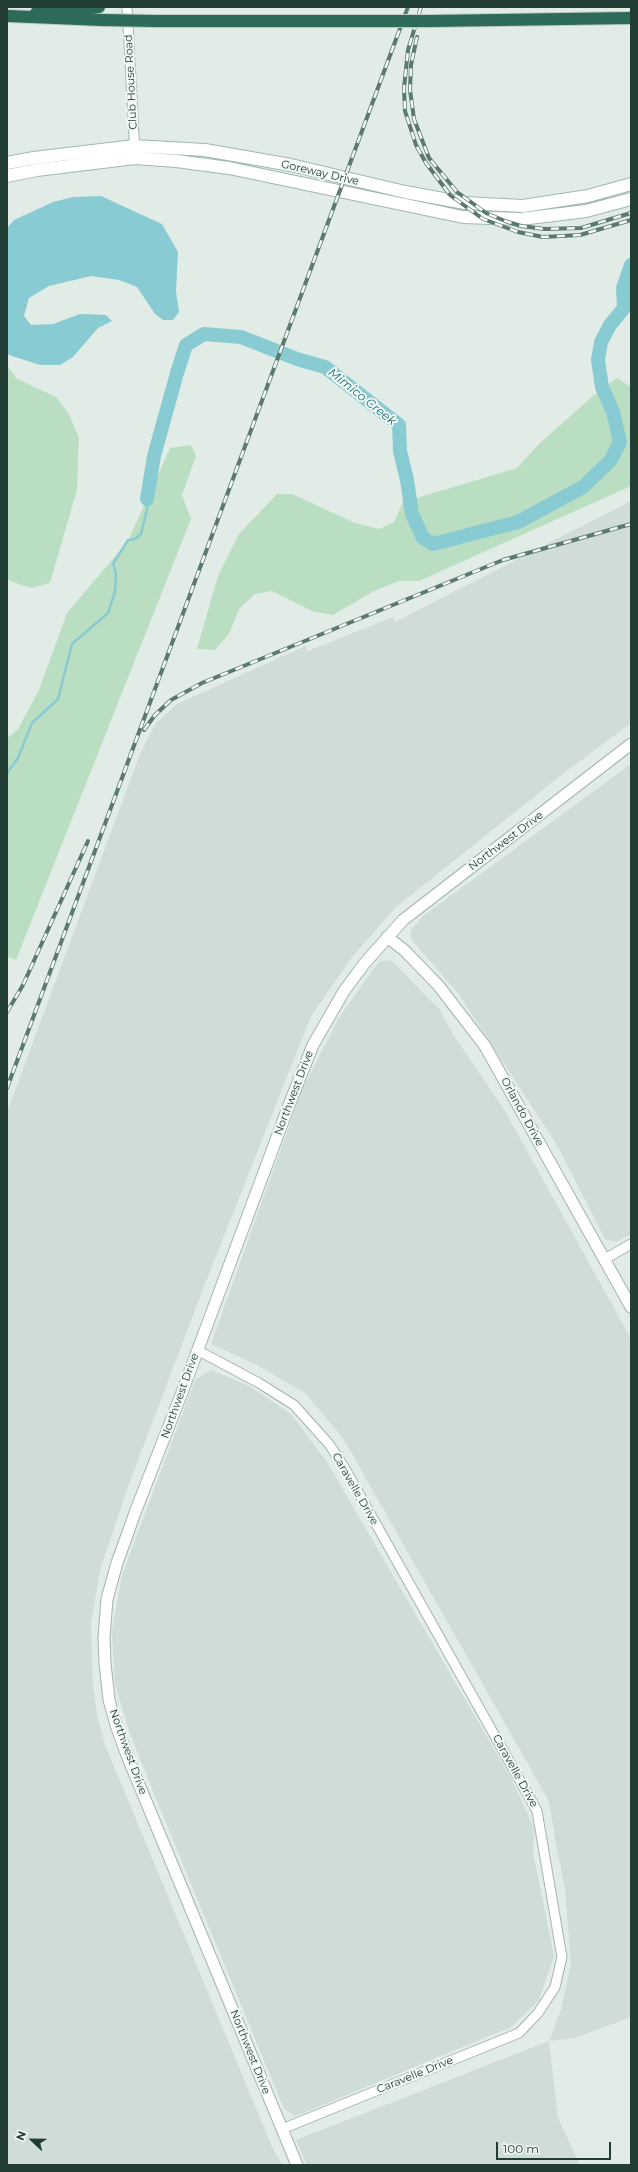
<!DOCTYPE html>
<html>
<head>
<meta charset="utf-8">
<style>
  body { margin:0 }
  #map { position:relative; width:638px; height:2172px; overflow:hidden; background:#e2ece7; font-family:Montserrat,sans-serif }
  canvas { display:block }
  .frame { position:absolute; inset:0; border:8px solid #223d34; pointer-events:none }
  .north { position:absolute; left:12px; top:2120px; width:40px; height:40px; -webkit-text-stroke:3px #f2f9f5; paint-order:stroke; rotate:292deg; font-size:11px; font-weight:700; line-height:16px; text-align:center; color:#223d34 }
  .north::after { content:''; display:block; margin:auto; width:14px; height:18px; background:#223d34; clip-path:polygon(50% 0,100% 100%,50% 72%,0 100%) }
  .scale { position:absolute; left:496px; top:2142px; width:115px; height:18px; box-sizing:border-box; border:2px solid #223d34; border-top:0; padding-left:5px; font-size:12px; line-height:14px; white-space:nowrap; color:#223d34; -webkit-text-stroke:3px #f2f9f5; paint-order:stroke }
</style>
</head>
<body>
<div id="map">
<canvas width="638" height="2172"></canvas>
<div class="frame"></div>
<div class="north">N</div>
<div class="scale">100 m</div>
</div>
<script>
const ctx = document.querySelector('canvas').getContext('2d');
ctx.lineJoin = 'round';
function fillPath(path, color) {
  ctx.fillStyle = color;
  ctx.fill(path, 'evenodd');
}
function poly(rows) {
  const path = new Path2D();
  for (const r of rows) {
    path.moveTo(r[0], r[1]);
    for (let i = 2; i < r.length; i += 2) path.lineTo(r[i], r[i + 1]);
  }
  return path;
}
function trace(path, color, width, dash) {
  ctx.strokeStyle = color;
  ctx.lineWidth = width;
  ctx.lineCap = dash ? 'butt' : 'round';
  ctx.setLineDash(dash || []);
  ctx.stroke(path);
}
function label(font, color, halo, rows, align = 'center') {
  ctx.font = font + ' Montserrat,sans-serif';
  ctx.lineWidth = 4;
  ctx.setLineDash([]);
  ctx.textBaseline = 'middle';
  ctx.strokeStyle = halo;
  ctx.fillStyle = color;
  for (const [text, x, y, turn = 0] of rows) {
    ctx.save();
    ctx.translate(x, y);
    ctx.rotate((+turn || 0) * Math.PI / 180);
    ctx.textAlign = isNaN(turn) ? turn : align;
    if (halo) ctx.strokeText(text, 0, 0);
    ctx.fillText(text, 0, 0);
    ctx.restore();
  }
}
fillPath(poly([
  [631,501,631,723,564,773,396,907,352,957,311,1016,203,1289,129,1484,100,1570,91,1623,93,1685,97,1715,105,1745,273,2149,283,2165,7,2165,7,1112,140,754,155,724,177,704,305,646,308,651,393,617,395,622],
  [631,764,631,1234,616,1242,605,1239,557,1145,458,993,411,939,411,930,423,916],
  [391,960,440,1010,451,1031,505,1111,631,1339,631,2017,575,2038,549,2041,558,2118,580,2165,307,2165,296,2140,549,2041,561,2010,571,1964,565,1888,556,1845,549,1801,343,1438,306,1394,257,1365,211,1344,302,1090,338,1019,379,962],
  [211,1370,249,1386,291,1414,327,1462,512,1780,534,1828,533,1852,554,1956,539,2000,511,2027,296,2116,284,2109,161,1811,129,1731,115,1685,112,1630,122,1575,195,1380]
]), '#d0dcd6');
fillPath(poly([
  [7,365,17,379,56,397,69,414,79,438,77,490,50,583,31,588,10,581,7,577],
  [617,378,631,387,631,486,419,581,399,581,374,591,333,615,312,611,272,591,255,594,239,609,229,634,215,650,197,649,218,576,239,534,277,494,292,494,355,523,379,529,394,522,403,502,517,468,541,442,593,396],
  [191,445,196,456,182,495,191,519,16,960,7,956,7,738,18,729,39,690,67,613,128,541,170,448]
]), '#badec2');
fillPath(poly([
  [101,196,162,224,178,252,176,291,179,312,173,320,163,320,155,314,137,287,119,280,91,276,49,286,29,298,24,316,31,325,53,324,80,314,106,315,112,321,98,328,73,357,60,365,40,365,9,355,7,353,7,228,14,220,53,202,73,197]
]), '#89cbd2');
trace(poly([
  [7,773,18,758,32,723,58,699,72,644,108,613,115,592,116,573,113,564,128,540,135,539,141,534,148,505,147,499]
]), '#89cbd2', 2.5);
trace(poly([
  [147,499,154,456,177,373,186,345,204,334,241,337,297,359,325,367,399,425,400,451,407,480,412,514,423,538,433,544,518,522,583,487,610,461,620,442,613,412,602,387,598,360,601,342,610,325,624,308,623,288,631,265]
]), '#89cbd2', 14);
const minor = poly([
  [127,7,135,153],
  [605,1259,631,1244],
  [197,1350,259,1383,294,1405,329,1444,344,1467,537,1811,562,1957,555,1987,538,2013,519,2033,282,2129]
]);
const tertiary = poly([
  [387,937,404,950,438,985,485,1046,631,1307],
  [297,2165,128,1758,117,1728,109,1700,105,1663,104,1637,107,1599,117,1563,136,1510,181,1395,289,1105,313,1045,344,991,364,964,403,920,631,744]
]);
const secondary = poly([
  [7,163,34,158,134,146,205,150,291,165,405,192,465,203,523,206,588,196,631,184],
  [7,176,37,170,135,158,176,161,229,168,463,217,521,219,586,211,631,199]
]);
const motorway = poly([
  [36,13,99,7],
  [8,16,102,20],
  [154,21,361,21],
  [431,21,631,18]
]);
trace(minor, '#a5b4ae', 11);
trace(tertiary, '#a5b4ae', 13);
trace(secondary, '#a0b8ae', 14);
trace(motorway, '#c1c9c6', 14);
trace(minor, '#fff', 9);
trace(tertiary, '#fff', 11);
trace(secondary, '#fff', 12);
trace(motorway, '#2d6a5a', 12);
const rail = poly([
  [421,7,408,50,404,88,405,111,416,145,426,163,450,195,483,219,518,232,543,237,580,235,631,220],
  [417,37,411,65,410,90,414,119,429,158,457,192,486,213,505,221,521,226,545,229,581,228,631,213],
  [144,730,155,715,171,700,202,683,503,560,631,524],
  [7,1012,23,985,88,841],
  [7,1088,408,7]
]);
trace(rail, '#5c796f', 4);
trace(rail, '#f2f9f5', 2.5, [8]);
const motorwayBridge = poly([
  [102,20,154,21],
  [361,21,431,21]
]);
trace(motorwayBridge, '#c1c9c6', 14, []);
trace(motorwayBridge, '#2d6a5a', 12);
label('11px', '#223d34', '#f2f9f5', [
  ["Club House Road",131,82,-93],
  ["Goreway Drive",320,173,13],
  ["Northwest Drive",506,841,-37],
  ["Northwest Drive",294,1093,-69],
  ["Orlando Drive",522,1112,61],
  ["Northwest Drive",180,1396,-70],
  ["Caravelle Drive",355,1489,60],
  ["Northwest Drive",128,1752,70],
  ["Caravelle Drive",515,1771,61],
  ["Northwest Drive",250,2052,68],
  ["Caravelle Drive",415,2075,-22]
]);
label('italic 12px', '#1b707a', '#f2f9f5', [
  ["Mimico Creek",362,397,39]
]);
</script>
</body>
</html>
